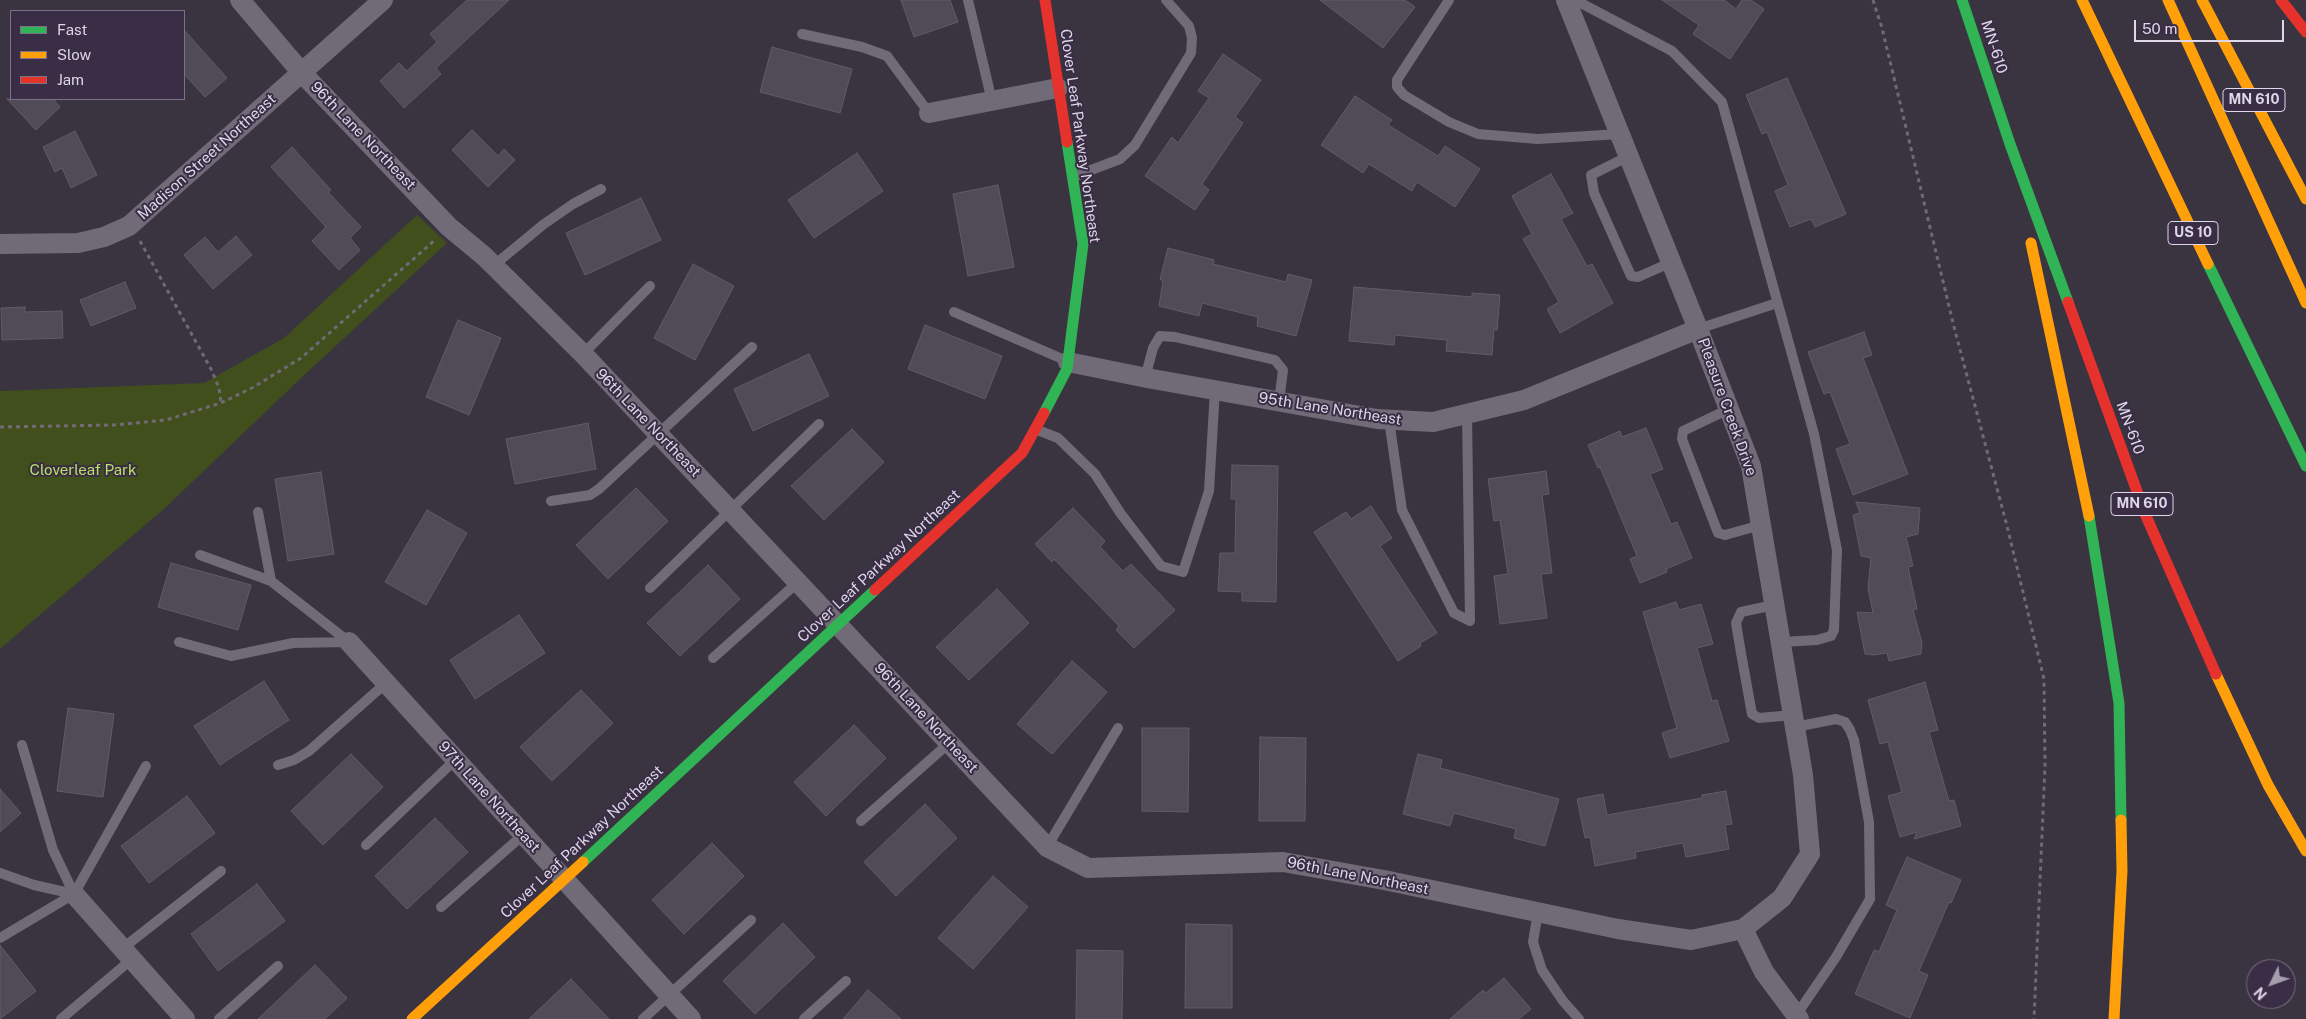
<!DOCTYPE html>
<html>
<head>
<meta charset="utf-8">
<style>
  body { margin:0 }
  #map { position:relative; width:2306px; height:1019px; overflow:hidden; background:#3a3340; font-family:"Public Sans",sans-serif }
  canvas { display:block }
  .legend { position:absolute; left:10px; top:10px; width:175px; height:90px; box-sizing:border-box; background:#3a2d46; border:1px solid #7c7186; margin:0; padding:6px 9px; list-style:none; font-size:15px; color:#dfd7e7 }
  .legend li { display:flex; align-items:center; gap:10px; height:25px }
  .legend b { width:25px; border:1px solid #7c7186 }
  .north { position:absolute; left:2246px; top:959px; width:50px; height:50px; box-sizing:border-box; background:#3a2d46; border:1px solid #7c7186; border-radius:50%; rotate:228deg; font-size:14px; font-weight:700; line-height:20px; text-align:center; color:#dfd7e7 }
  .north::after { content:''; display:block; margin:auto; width:18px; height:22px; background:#a59ead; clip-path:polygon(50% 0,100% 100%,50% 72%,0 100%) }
  .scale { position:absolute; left:2134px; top:20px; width:150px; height:22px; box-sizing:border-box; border:2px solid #dfd7e7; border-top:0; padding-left:6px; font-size:15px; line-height:18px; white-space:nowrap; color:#dfd7e7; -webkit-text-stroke:4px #3a2d46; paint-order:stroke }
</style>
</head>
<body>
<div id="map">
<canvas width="2306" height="1019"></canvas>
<ul class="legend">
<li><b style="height:6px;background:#30b455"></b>Fast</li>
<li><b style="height:6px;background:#ff9f0a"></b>Slow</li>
<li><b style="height:6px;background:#e5322d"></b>Jam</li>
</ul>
<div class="north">N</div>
<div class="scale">50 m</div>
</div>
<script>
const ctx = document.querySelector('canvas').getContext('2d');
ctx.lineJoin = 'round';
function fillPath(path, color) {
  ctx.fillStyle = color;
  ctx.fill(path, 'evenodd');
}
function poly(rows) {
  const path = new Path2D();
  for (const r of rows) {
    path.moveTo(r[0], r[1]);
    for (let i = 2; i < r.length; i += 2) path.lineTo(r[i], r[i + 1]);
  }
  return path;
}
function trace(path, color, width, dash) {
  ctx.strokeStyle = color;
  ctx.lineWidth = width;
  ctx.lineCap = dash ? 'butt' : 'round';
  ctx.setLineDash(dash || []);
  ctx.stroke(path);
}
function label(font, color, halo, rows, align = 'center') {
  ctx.font = font + ' "Public Sans",sans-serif';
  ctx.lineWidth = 4;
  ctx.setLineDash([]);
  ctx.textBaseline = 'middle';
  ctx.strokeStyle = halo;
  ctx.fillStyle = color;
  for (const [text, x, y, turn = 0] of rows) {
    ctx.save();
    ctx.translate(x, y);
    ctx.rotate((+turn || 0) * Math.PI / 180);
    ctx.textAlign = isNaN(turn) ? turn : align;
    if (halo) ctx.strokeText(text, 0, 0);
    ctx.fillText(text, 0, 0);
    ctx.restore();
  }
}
fillPath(poly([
  [417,215,447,243,299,380,165,508,0,649,0,391,204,383,284,338]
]), '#404f1c');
const building = poly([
  [467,0,509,0,436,68,441,74,404,108,380,81,399,63,407,71,437,42,430,34,467,0],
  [901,0,950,0,958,22,914,37,901,0],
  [1320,0,1405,0,1415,7,1383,48,1320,0],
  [1662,0,1724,0,1736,9,1742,0,1751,0,1764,9,1730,59,1693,34,1699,25,1662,0],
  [184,30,227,78,205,97,184,74,184,30],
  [772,47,852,69,840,113,760,92,772,47],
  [1223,54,1261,80,1235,117,1243,123,1202,184,1209,190,1195,210,1145,176,1172,137,1178,143,1209,98,1198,91,1223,54],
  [1787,78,1846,214,1815,227,1811,219,1790,227,1775,191,1788,185,1767,132,1762,134,1746,95,1787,78],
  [1355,96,1392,120,1388,125,1438,156,1445,146,1480,169,1455,207,1417,182,1412,191,1369,164,1363,173,1321,145,1355,96],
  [7,99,53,99,60,107,36,130,7,99],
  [472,130,498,156,504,149,515,160,488,187,452,150,472,130],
  [75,131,97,175,71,188,62,168,55,172,43,147,75,131],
  [292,147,331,190,328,192,361,227,350,238,360,250,339,270,312,241,326,227,271,167,292,147],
  [857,153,883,191,814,238,788,200,857,153],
  [1551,174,1573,213,1561,219,1587,266,1592,264,1613,303,1560,333,1547,309,1559,302,1523,239,1532,234,1512,196,1551,174],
  [998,185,1014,267,968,276,953,194,998,185],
  [641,198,661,240,585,275,566,233,641,198],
  [236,236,252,255,213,289,184,255,205,237,218,252,236,236],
  [1168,248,1214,260,1213,264,1286,282,1288,274,1312,280,1296,336,1257,326,1258,317,1202,303,1199,316,1159,306,1163,281,1160,279,1168,248],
  [693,264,734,286,695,360,654,338,693,264],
  [125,282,136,308,91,326,80,300,125,282],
  [1354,287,1472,297,1472,293,1500,295,1497,330,1494,329,1492,355,1446,351,1447,340,1395,335,1394,345,1349,341,1354,287],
  [25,307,25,312,62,311,63,338,2,340,1,308,25,307],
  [458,320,501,338,469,415,426,397,458,320],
  [925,325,1002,356,985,399,908,369,925,325],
  [1864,332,1872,355,1863,358,1908,474,1853,495,1836,449,1850,444,1830,392,1824,394,1808,352,1864,332],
  [809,354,829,396,753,431,734,389,809,354],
  [588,423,596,469,515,484,506,439,588,423],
  [1646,428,1663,469,1650,474,1671,524,1677,522,1692,558,1666,569,1667,572,1640,583,1630,559,1637,556,1600,467,1598,468,1588,445,1620,431,1622,437,1646,428],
  [852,429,884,462,824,520,791,486,852,429],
  [1232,465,1278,466,1276,602,1242,601,1242,592,1218,591,1220,553,1235,553,1236,499,1231,499,1232,465],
  [1546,471,1549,494,1542,495,1552,573,1541,574,1547,618,1500,624,1494,576,1508,574,1500,520,1494,521,1488,479,1546,471],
  [321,472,334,554,288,561,275,479,321,472],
  [636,488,668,521,608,579,576,545,636,488],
  [1856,502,1920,508,1918,534,1906,537,1913,566,1908,567,1917,609,1913,610,1922,643,1921,654,1889,661,1887,653,1874,655,1865,654,1857,612,1873,613,1868,588,1871,558,1861,556,1853,515,1860,513,1856,502],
  [1371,506,1392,538,1380,546,1437,633,1420,643,1421,646,1398,661,1314,532,1346,512,1351,519,1371,506],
  [1073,508,1105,541,1100,547,1123,571,1131,564,1175,610,1134,648,1116,630,1119,626,1054,559,1052,562,1035,544,1073,508],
  [427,510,467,533,426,605,385,582,427,510],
  [171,563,251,585,238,630,158,607,171,563],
  [708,565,740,599,680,656,647,623,708,565],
  [997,589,1029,623,969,680,936,647,997,589],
  [1676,602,1679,610,1701,604,1713,644,1697,648,1712,701,1717,700,1729,741,1670,758,1662,733,1677,728,1643,612,1676,602],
  [519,615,545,653,475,699,450,660,519,615],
  [1072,661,1107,692,1052,754,1017,724,1072,661],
  [264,681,289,720,220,765,194,726,264,681],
  [1925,682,1938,730,1929,732,1949,801,1954,800,1961,826,1914,839,1917,832,1900,837,1888,796,1902,792,1888,742,1880,744,1868,700,1925,682],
  [581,690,613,723,552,781,520,747,581,690],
  [68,708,114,714,103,797,57,791,68,708],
  [854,725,886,758,826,816,794,782,854,725],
  [1142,728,1189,728,1188,812,1142,811,1142,728],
  [1260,737,1306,738,1305,821,1259,821,1260,737],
  [351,754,383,787,323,845,291,811,351,754],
  [1418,754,1442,760,1440,768,1559,799,1545,846,1514,838,1516,829,1454,813,1450,826,1403,814,1418,754],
  [0,789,21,813,0,832,0,789],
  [1726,791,1732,824,1725,825,1729,849,1686,857,1683,843,1635,852,1636,858,1595,866,1590,837,1585,838,1577,799,1603,794,1607,815,1702,798,1702,795,1726,791],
  [187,796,215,833,149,883,121,846,187,796],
  [925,804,957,838,896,896,864,862,925,804],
  [435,818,468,852,407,909,375,876,435,818],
  [712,843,744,876,684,934,652,900,712,843],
  [1907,857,1961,880,1951,903,1949,902,1919,971,1928,975,1910,1018,1855,994,1874,950,1879,952,1897,910,1886,905,1907,857],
  [993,876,1028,907,973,969,938,938,993,876],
  [257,884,285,921,218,971,191,934,257,884],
  [783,923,815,957,755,1014,723,981,783,923],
  [1186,924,1232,925,1232,1008,1185,1008,1186,924],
  [0,945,36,991,0,1019,0,945],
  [1077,950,1123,951,1122,1019,1076,1019,1077,950],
  [315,965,347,998,325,1019,258,1019,315,965],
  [1504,978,1531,1009,1519,1019,1450,1019,1483,990,1486,993,1504,978],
  [571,979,609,1019,529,1019,571,979],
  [868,990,901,1019,843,1019,868,990]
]);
fillPath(building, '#504b57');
trace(building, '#615c67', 1);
trace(poly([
  [1873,0,1882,28,1954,327,2007,526,2044,679,2045,766,2034,1019],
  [140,241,211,369,219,388,221,403],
  [0,427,114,425,166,420,221,403,252,388,301,358,435,240]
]), '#706a76', 3, [4, 4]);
trace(poly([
  [968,0,992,101],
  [1449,0,1397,80,1397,87,1404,95,1449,122,1478,134,1538,139,1620,134],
  [1575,0,1672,51,1722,102,1814,434,1837,550,1834,630,1831,636,1817,640,1781,642],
  [802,34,862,47,887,56,929,113],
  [1629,156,1591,175,1594,193,1631,276,1638,277,1672,262],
  [1073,177,1120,159,1135,145,1191,53,1192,38,1189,26,1166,0],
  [493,266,544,224,573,204,601,189],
  [954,312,1067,361],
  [1698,329,1777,303],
  [583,354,650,286],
  [1145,378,1153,348,1160,336,1175,337,1275,360,1283,370,1279,402],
  [1729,409,1683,431,1682,439,1718,533,1725,535,1761,525],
  [1389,420,1402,510,1454,613,1470,621,1467,414],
  [1035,429,1058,438,1095,474,1121,514,1161,566,1183,572,1209,491,1215,390],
  [551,501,590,495,599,489,752,347],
  [258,512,271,581],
  [200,555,271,581,349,642],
  [650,588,819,424],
  [1774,605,1741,612,1736,623,1741,653,1752,714,1759,718,1793,715],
  [179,642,231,656,293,643,349,642],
  [713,658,798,582],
  [1795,727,1836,719,1845,722,1850,730,1854,740,1869,822,1870,899,1836,957,1795,1017],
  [22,745,53,850,74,894],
  [278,765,294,760,309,751,386,683],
  [861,821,949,743],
  [366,845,455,760],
  [1047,847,1118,728],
  [0,873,34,885,74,894],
  [441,907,523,835],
  [1538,912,1533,942,1542,970,1563,1001,1579,1019],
  [0,938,74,894,146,766],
  [123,948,221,871],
  [61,1019,132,959],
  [219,1019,278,966],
  [643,1019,751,920],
  [804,1019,846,981]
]), '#716b77', 10);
trace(poly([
  [240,0,302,73,449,227,484,256,583,354,1047,847,1088,868,1283,862,1384,880,1618,929,1691,940,1743,929,1764,972,1799,1019],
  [1566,0,1698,329,1751,466,1803,775,1810,854,1782,898,1743,929],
  [929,113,1058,88],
  [0,244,78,243,104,237,129,226,383,0],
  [1068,362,1147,378,1377,419,1433,422,1524,400,1698,329],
  [349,642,691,1019],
  [74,894,185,1019]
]), '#716b77', 20);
trace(poly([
  [1962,0,2010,144,2068,302],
  [2208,264,2306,466],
  [1044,413,1067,369,1083,244,1067,142],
  [2089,516,2119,703,2121,820],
  [583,862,875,590]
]), '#30b455', 11);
trace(poly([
  [2082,0,2208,264],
  [2168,0,2306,303],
  [2202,0,2306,199],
  [2031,243,2089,516],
  [2216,674,2268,785,2306,851],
  [412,1019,583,862],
  [2114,1019,2122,871,2121,820]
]), '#ff9f0a', 11);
trace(poly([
  [1045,0,1067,142],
  [2281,0,2306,32],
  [2068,302,2146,516,2216,674],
  [875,590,1022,453,1044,413]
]), '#e5322d', 11);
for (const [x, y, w] of [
  [2254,100,62],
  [2193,233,50],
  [2142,504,62]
]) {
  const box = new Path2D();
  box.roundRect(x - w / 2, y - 11.5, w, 23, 4);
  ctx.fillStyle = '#3a2d46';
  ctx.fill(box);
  trace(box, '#dfd7e7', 1);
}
label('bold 14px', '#dfd7e7', null, [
  ["MN 610",2254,100],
  ["US 10",2193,233],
  ["MN 610",2142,504]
]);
label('15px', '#dfd7e7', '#3a2d46', [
  ["MN-610",1994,47,72],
  ["96th Lane Northeast",363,136,46],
  ["Clover Leaf Parkway Northeast",1080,136,82],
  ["Madison Street Northeast",207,157,-42],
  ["Pleasure Creek Drive",1727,407,70],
  ["95th Lane Northeast",1330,409,9],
  ["96th Lane Northeast",648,423,46],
  ["MN-610",2130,428,70],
  ["Clover Leaf Parkway Northeast",879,566,-43],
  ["96th Lane Northeast",926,718,47],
  ["97th Lane Northeast",489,797,48],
  ["Clover Leaf Parkway Northeast",582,842,-43],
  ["96th Lane Northeast",1358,876,11]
]);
label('15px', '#b9e064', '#3a2d46', [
  ["Cloverleaf Park",83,470]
]);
</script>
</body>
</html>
